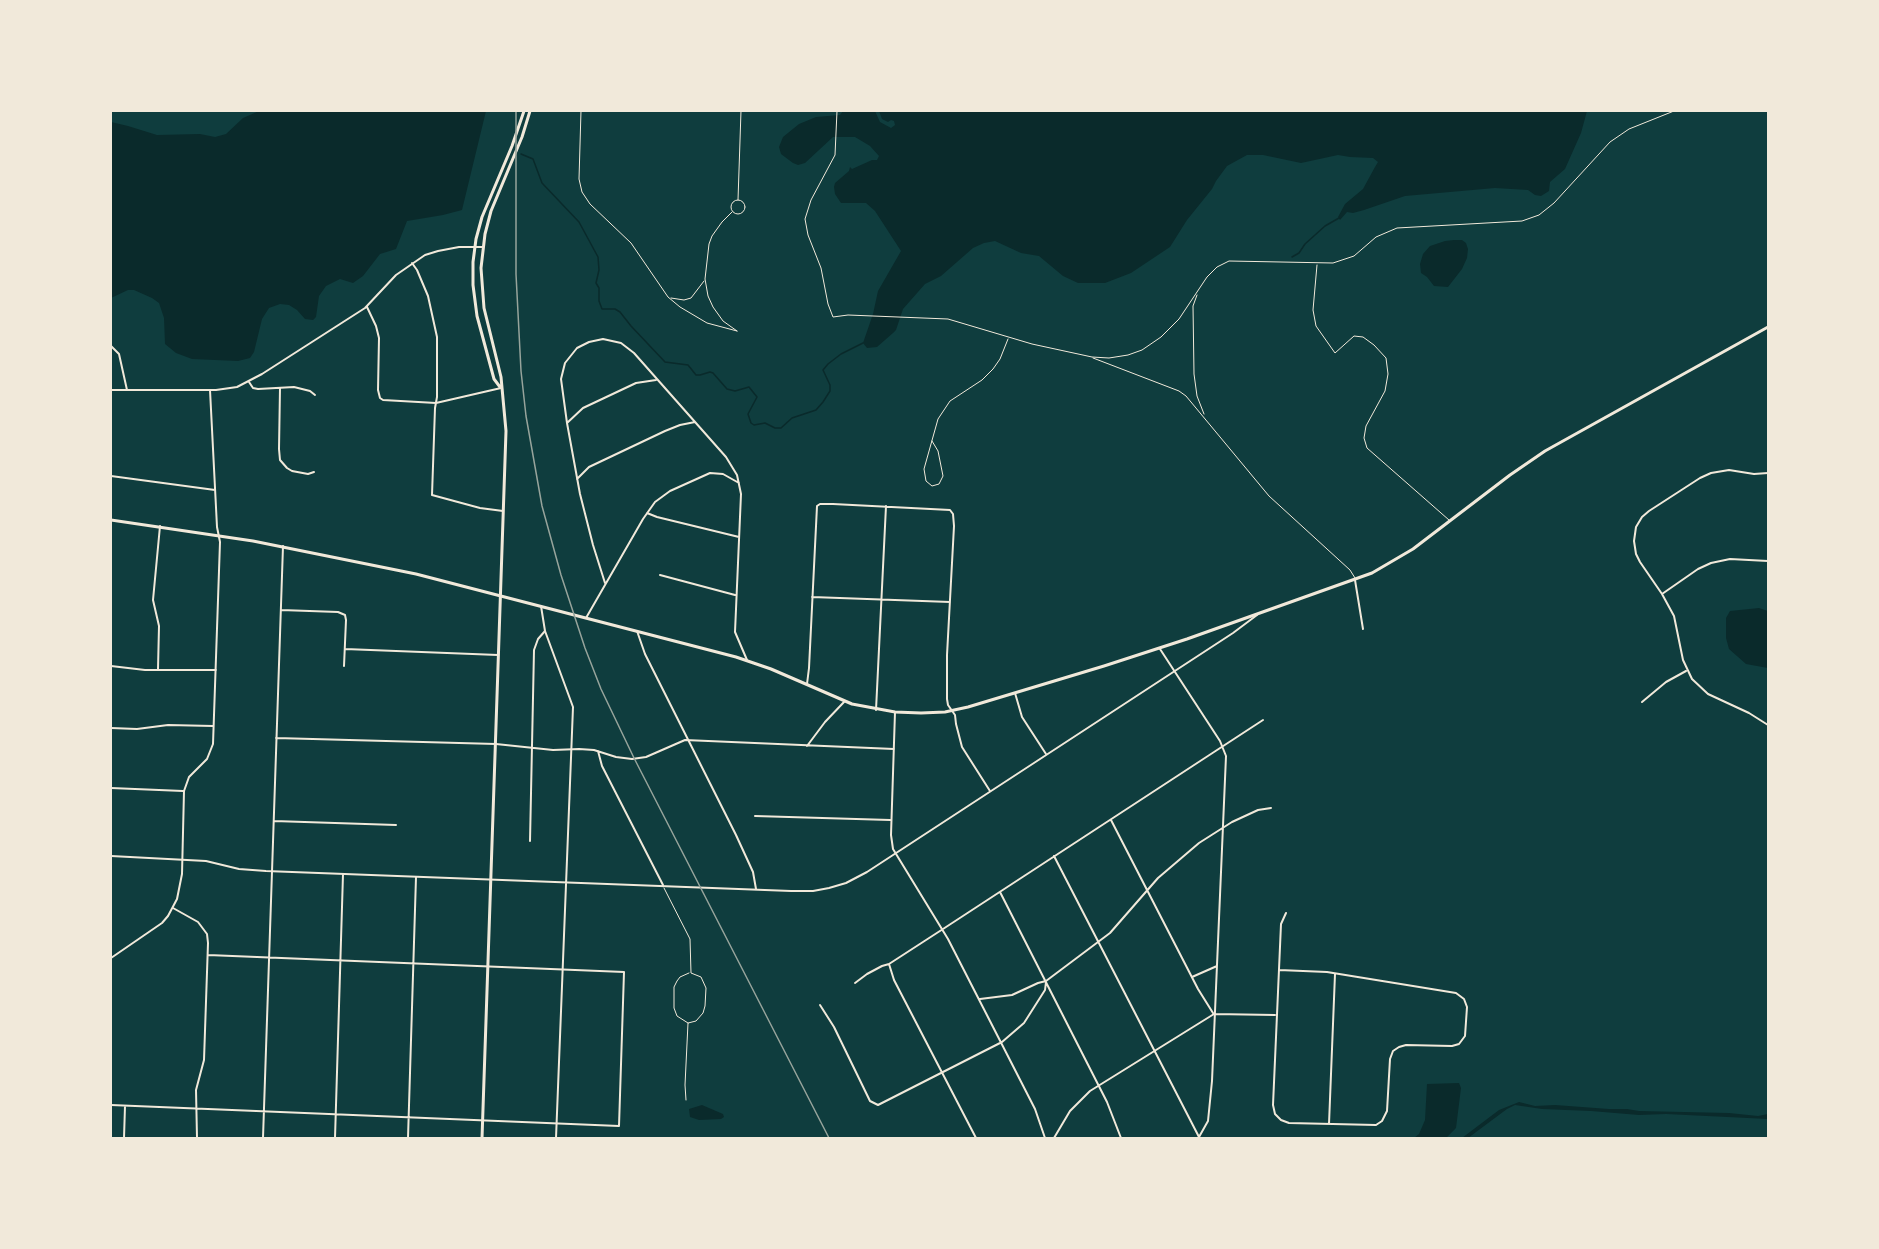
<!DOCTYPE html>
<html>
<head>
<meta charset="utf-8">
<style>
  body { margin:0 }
  #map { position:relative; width:1879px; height:1249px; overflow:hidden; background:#0f3d3e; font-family:"Public Sans",sans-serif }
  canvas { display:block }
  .frame { position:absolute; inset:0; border:112px solid #f1e9da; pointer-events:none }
</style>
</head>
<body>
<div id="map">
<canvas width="1879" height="1249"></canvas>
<div class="frame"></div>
</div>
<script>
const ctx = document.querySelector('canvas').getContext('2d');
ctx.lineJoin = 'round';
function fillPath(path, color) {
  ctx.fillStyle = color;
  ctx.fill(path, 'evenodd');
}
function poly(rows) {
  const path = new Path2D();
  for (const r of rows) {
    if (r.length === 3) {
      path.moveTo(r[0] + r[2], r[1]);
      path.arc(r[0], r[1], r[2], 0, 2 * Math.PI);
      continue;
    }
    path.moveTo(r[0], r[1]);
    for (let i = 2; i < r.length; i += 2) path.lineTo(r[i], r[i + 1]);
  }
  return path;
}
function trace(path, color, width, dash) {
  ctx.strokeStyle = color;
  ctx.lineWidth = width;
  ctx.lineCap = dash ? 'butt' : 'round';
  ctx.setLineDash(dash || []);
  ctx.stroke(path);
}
fillPath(poly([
  [259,111,486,111,462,210,443,215,407,221,396,249,380,254,363,276,353,283,340,279,326,286,319,296,316,317,313,320,305,319,297,310,289,305,280,304,269,308,262,319,254,352,250,358,238,361,192,359,176,353,165,344,164,318,159,303,152,298,134,290,128,290,111,298,111,122,128,126,157,135,200,134,215,137,226,134,243,118],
  [843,111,875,111,880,122,891,128,895,125,894,121,891,120,888,122,882,119,879,111,1587,111,1581,133,1565,169,1550,182,1549,191,1541,196,1535,195,1528,190,1495,188,1405,196,1364,210,1353,213,1347,212,1340,220,1338,217,1345,204,1363,189,1375,167,1378,162,1373,158,1350,157,1338,155,1301,163,1263,155,1247,155,1227,166,1216,181,1212,189,1187,220,1170,247,1131,273,1105,283,1078,283,1063,276,1039,256,1021,253,995,241,984,243,973,248,941,276,925,284,903,309,896,330,893,333,877,347,867,348,863,343,873,314,878,291,901,251,875,211,866,203,841,203,835,194,834,187,835,183,849,171,850,167,852,169,872,160,877,160,879,156,870,146,855,137,833,137,805,163,798,165,793,163,781,154,779,147,783,137,799,124,816,117,840,115],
  [1454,240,1462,240,1466,243,1468,249,1467,258,1462,269,1448,287,1434,286,1427,277,1421,273,1420,264,1423,254,1430,246,1445,241],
  [1759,608,1768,611,1768,668,1746,664,1729,649,1726,638,1726,618,1730,611],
  [1459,1083,1461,1088,1456,1128,1446,1138,1414,1138,1419,1134,1425,1120,1427,1084],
  [1519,1102,1535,1106,1555,1105,1609,1109,1627,1109,1639,1111,1729,1113,1758,1116,1768,1114,1768,1119,1666,1114,1639,1115,1591,1111,1542,1109,1515,1105,1507,1109,1468,1138,1462,1138,1499,1110],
  [702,1105,723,1114,724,1117,721,1119,699,1120,690,1117,689,1109]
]), '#0a2a2b');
trace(poly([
  [521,154,533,159,542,183,579,222,598,257,599,270,596,283,599,288,599,301,602,309,615,309,620,312,631,326,665,362,688,365,696,375,700,375,710,372,713,373,727,389,735,391,749,387,757,397,748,414,751,423,754,425,765,423,775,428,781,428,792,418,816,410,823,402,830,391,830,385,823,370,828,364,841,354,863,343],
  [1292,257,1299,253,1305,244,1325,226,1339,218]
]), '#0a2a2b', 1.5);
trace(poly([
  [581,111,579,179,582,192,590,204,631,243,668,297,680,307,707,323,737,331],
  [837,111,835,155,811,200,805,219,808,235,821,268,828,304,833,317,848,315,948,319,1032,344,1092,357,1109,358,1128,355,1142,350,1161,337,1179,319,1207,277,1217,267,1229,261,1333,263,1354,256,1376,237,1397,228,1522,221,1539,215,1554,203,1610,142,1629,129,1674,111],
  [738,207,7],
  [738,200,741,111],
  [732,212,722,222,712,236,709,244,705,279,708,296,713,307,723,321,737,331],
  [1317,265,1313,310,1316,326,1335,353,1354,336,1363,337,1374,345,1386,358,1388,374,1385,391,1366,426,1364,438,1367,448,1449,520],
  [1197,295,1193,306,1194,374,1197,396,1204,414],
  [671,298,684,300,691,298,704,281],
  [1093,358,1179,391,1186,396,1269,496,1350,570,1355,578],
  [932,441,938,451,943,476,939,484,932,486,926,481,924,469,938,419,950,401,982,380,993,369,1000,359,1008,339],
  [664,888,690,939,691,973,701,977,706,988,705,1006,703,1013,696,1021,688,1023,685,1085,686,1100],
  [688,1023,677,1016,674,1008,674,987,677,981,680,977,689,973]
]), '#f1e9da', 1);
trace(poly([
  [412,263,417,270,428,296,437,337,437,397,435,408,432,495,480,508,503,511],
  [367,307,376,326,379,338,378,390,380,398,383,400,436,403,501,388],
  [111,346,119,354,127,390],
  [249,382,253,388,258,389,294,387,310,391,315,395],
  [280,388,279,449,280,460,287,468,292,471,308,474,314,472],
  [111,390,216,390,237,387,262,374,365,308,396,275,425,255,438,251,459,247,483,247],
  [567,423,583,408,636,383,656,380],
  [1768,473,1754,474,1729,470,1711,473,1700,478,1649,511,1642,517,1636,527,1634,541,1636,554,1640,562,1662,594,1674,616,1683,660,1692,679,1708,694,1749,713,1768,725],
  [111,476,215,490],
  [577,479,589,467,665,431,680,425,695,422],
  [647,513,657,517,739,537],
  [660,575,735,595],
  [1355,580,1363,629],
  [605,583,593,545,580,494,567,423,561,379,565,363,577,348,589,342,603,339,621,343,634,353,726,457,737,475,741,494,735,632,747,660],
  [1662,594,1698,569,1711,563,1730,559,1768,561],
  [812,597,950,602],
  [281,610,338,612,345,615,346,620,344,666],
  [586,618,643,519,655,502,670,491,710,473,723,474,739,483],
  [637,631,645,654,736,835,753,872,756,889],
  [345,649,498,655],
  [1160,649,1220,741,1226,756,1212,1081,1208,1121,1199,1137],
  [111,666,145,670,216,670],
  [158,669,159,626,153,600,160,526],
  [807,684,809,668,817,506,820,504,833,504,950,510,953,514,954,526,947,655,947,699,948,705,955,715,956,724,962,747,990,791],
  [1015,693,1022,717,1046,754],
  [1642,702,1666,682,1686,671],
  [876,710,886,506],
  [895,712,891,835,893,849,948,939,1035,1109,1045,1138],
  [111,728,137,729,168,725,213,726],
  [276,738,496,744,553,750,579,749,594,750,616,757,632,759,646,757,685,740,894,749],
  [807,746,825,722,844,702],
  [598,751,602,766,663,885],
  [111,788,183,791],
  [755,816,890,820],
  [1111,820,1198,989,1213,1013],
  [274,821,396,825],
  [530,841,534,650,538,639,545,631],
  [1054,856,1199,1137],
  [1000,892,1107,1102,1121,1138],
  [173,908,198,922,207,934,208,943,204,1060,196,1090,197,1138],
  [111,958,162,923,168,916,177,899,182,874,184,791,189,777,207,759,213,744,220,542,217,527,210,390],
  [889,964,894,980,976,1138],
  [1279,970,1327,972,1456,993,1464,999,1467,1007,1465,1036,1459,1044,1452,1046,1406,1045,1399,1047,1393,1051,1390,1059,1387,1111,1382,1121,1376,1125,1289,1123,1281,1120,1275,1114,1273,1105,1281,924,1286,913],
  [1192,977,1217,966],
  [855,983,867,974,882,966,889,964,943,929,1263,720],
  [980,999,1012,995,1038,983,1046,981,1110,933,1158,878,1199,843,1232,822,1258,810,1271,808],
  [820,1005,834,1027,870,1101,878,1105,1002,1042,1024,1023,1045,990,1046,982],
  [111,1105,619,1126,624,972,208,955],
  [1329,1124,1335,974],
  [124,1138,125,1106],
  [263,1138,283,546],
  [335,1138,343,874],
  [408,1138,416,877],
  [1054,1138,1070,1111,1090,1091,1214,1014,1275,1015]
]), '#f1e9da', 2);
trace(poly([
  [541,606,545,631,573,707,556,1138],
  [111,856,206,861,239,869,266,871,791,891,813,891,829,888,846,883,867,872,1233,633,1257,615]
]), '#f1e9da', 2);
trace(poly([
  [111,520,253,541,416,574,736,657,771,669,852,704,895,712,921,713,945,712,968,707,1104,666,1187,639,1372,573,1413,549,1510,475,1545,451,1768,327]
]), '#f1e9da', 3);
trace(poly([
  [500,387,494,379,477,316,473,285,473,262,476,239,482,217,512,146,524,111],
  [482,1138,506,431,501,377,484,308,481,268,485,234,491,211,522,137,530,111]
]), '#f1e9da', 3);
trace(poly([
  [516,111,516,274,521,371,526,416,542,506,561,575,585,648,601,689,634,758,829,1138]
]), '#97a49c', 1.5);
</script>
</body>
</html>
